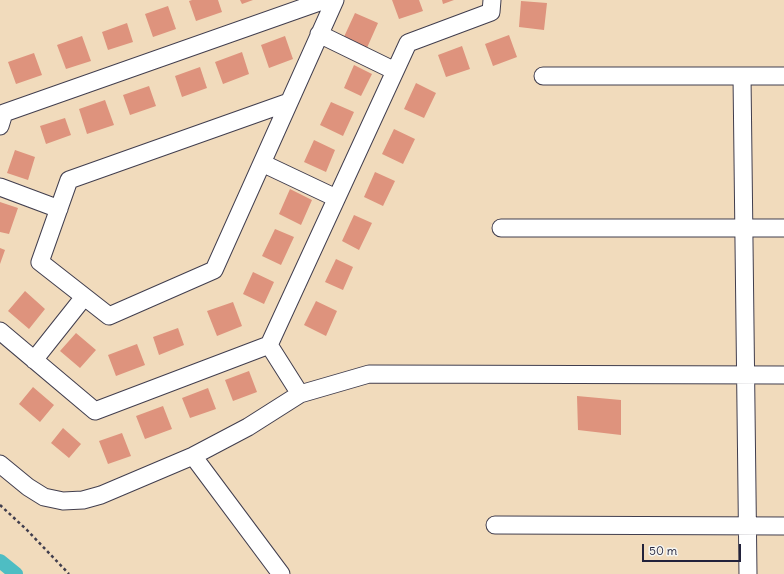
<!DOCTYPE html>
<html>
<head>
<meta charset="utf-8">
<style>
  body { margin:0 }
  #map { position:relative; width:784px; height:574px; overflow:hidden; background:#f1dbbc; font-family:Delius,sans-serif }
  canvas { display:block }
  .scale { position:absolute; left:642px; top:544px; width:99px; height:18px; box-sizing:border-box; border:2px solid #22223b; border-top:0; padding-left:5px; font-size:12px; line-height:14px; white-space:nowrap; color:#22223b; -webkit-text-stroke:3px #f6f6f2; paint-order:stroke }
</style>
</head>
<body>
<div id="map">
<canvas width="784" height="574"></canvas>
<div class="scale">50 m</div>
</div>
<script>
const ctx = document.querySelector('canvas').getContext('2d');
ctx.lineJoin = 'round';
function poly(rows) {
  const path = new Path2D();
  for (const r of rows) {
    path.moveTo(r[0], r[1]);
    for (let i = 2; i < r.length; i += 2) path.lineTo(r[i], r[i + 1]);
  }
  return path;
}
function trace(path, color, width, dash) {
  ctx.strokeStyle = color;
  ctx.lineWidth = width;
  ctx.lineCap = dash ? 'butt' : 'round';
  ctx.setLineDash(dash || []);
  ctx.stroke(path);
}
function fillPath(path, color) {
  ctx.fillStyle = color;
  ctx.fill(path, 'evenodd');
}
trace(poly([
  [0,561,16,574]
]), '#4ebdc3', 14);
fillPath(poly([
  [192,0,218,0,222,12,196,21,189,1],
  [240,0,253,0,242,4],
  [392,0,419,0,423,11,399,19],
  [442,0,454,0,443,4],
  [521,1,547,3,544,30,519,27],
  [168,6,176,29,153,37,145,14],
  [355,13,378,23,366,50,343,39],
  [127,23,133,42,108,50,102,32],
  [509,35,517,57,493,66,485,44],
  [82,36,91,61,66,69,57,45],
  [285,36,293,59,269,68,261,45],
  [462,46,470,69,446,77,438,55],
  [242,52,249,74,223,84,215,62],
  [34,53,42,75,16,84,8,62],
  [354,65,372,74,361,96,344,88],
  [200,67,207,88,182,97,175,76],
  [416,83,436,93,424,118,404,109],
  [149,86,156,106,130,115,123,95],
  [105,100,114,125,87,134,79,109],
  [331,102,354,112,343,136,320,125],
  [65,118,71,135,46,144,40,126],
  [394,129,415,139,403,164,382,154],
  [314,140,335,150,326,172,304,162],
  [15,150,35,157,28,180,7,173],
  [375,172,395,181,383,206,364,197],
  [290,189,312,200,301,225,279,214],
  [0,202,18,208,9,234,0,232],
  [354,215,372,223,359,250,342,241],
  [275,229,294,237,281,265,262,256],
  [0,248,5,250,0,264],
  [336,259,353,267,343,290,325,282],
  [253,272,274,282,264,304,243,294],
  [25,291,45,309,29,329,8,311],
  [316,301,337,311,326,336,304,325],
  [233,302,242,326,217,336,207,311],
  [178,328,184,345,159,355,153,337],
  [76,333,96,350,80,368,60,351],
  [137,344,145,365,116,376,108,355],
  [249,371,257,392,233,401,225,380],
  [33,387,54,405,40,422,19,404],
  [208,388,216,409,190,418,182,398],
  [577,396,621,400,621,435,578,430],
  [163,406,172,429,145,439,136,416],
  [63,428,81,444,69,458,51,443],
  [122,433,131,456,108,464,99,441]
]), '#de937d');
const minor = poly([
  [319,34,395,71],
  [543,76,784,76],
  [742,76,748,574],
  [289,102,69,180,40,262,109,316,214,270,335,0],
  [0,126,4,113,325,0],
  [262,163,336,198],
  [0,187,59,209],
  [501,228,784,228],
  [0,331,95,411,269,345,408,43,491,12,492,0],
  [269,345,300,394,369,374,784,375],
  [34,360,84,297],
  [193,456,281,574],
  [0,464,28,487,44,497,63,501,83,500,101,495,193,456,248,427,300,394],
  [495,525,784,526]
]);
trace(minor, '#413e4e', 19);
trace(poly([
  [0,505,27,530,69,574]
]), '#413e4e', 2.5, [3, 3]);
trace(minor, '#fff', 17);
</script>
</body>
</html>
